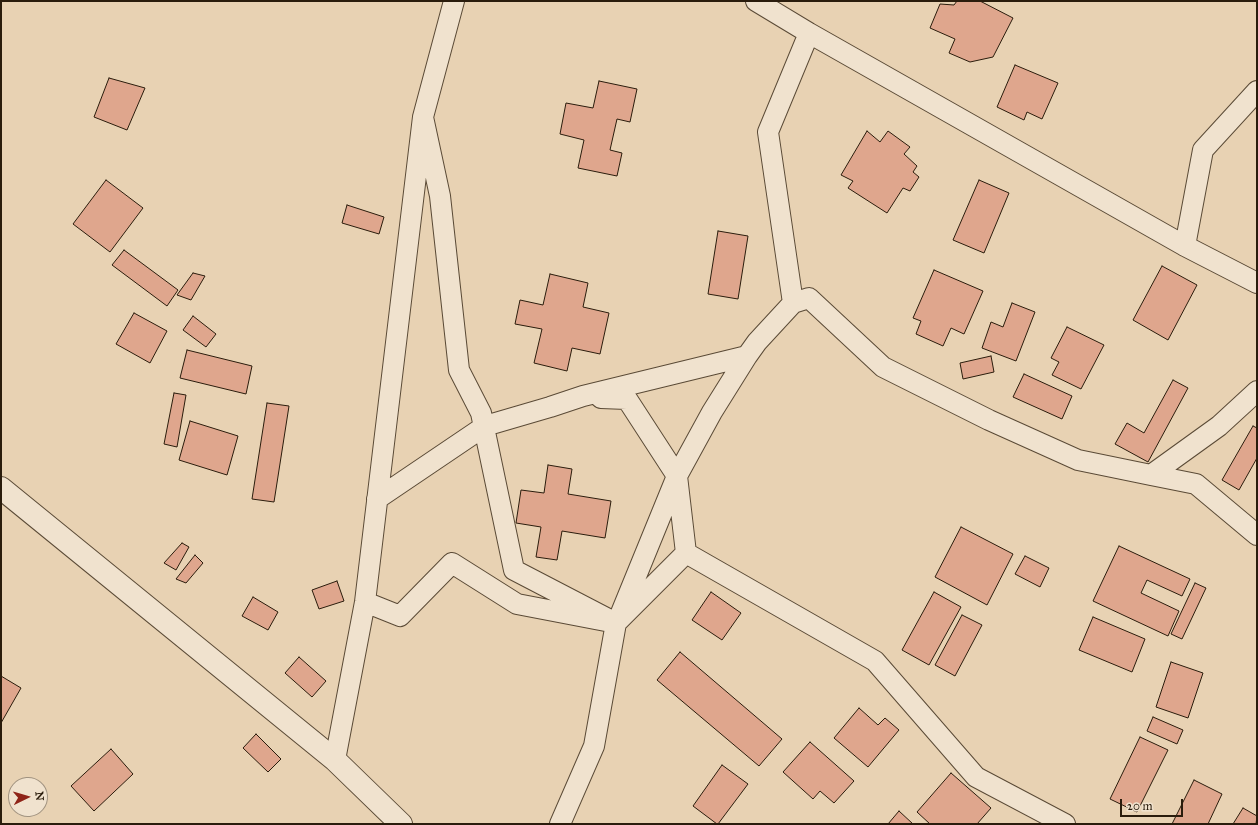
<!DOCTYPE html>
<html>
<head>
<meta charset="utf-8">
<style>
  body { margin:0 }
  #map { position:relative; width:1258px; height:825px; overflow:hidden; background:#e8d2b3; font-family:"IM FELL Great Primer",serif }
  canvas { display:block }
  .frame { position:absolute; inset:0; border:2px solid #2a1c0c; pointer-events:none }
  .north { position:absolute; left:8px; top:777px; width:40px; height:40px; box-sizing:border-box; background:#f0e2ce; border:1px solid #a19380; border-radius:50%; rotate:85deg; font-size:11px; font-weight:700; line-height:16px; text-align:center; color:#2a1c0c }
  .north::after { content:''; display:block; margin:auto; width:14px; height:18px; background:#8f2418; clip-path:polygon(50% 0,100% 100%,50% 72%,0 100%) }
  .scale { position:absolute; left:1120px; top:799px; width:63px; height:18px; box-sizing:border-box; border:2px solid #2a1c0c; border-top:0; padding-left:5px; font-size:12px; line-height:14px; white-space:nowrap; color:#2a1c0c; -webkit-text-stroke:3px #f0e2ce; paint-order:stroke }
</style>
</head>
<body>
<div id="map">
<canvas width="1258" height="825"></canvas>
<div class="frame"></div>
<div class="north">N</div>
<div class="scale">20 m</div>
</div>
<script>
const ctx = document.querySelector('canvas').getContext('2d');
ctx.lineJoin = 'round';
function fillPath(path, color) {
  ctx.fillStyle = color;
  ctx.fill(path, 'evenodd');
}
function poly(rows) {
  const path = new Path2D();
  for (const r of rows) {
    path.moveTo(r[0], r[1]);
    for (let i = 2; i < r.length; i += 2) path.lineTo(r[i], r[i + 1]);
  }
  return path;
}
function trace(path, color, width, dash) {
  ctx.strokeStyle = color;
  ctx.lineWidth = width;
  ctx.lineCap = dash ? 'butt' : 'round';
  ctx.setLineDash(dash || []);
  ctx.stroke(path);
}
const building = poly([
  [957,1,980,1,1013,18,993,57,970,62,949,53,955,39,930,28,940,4,954,5,957,1],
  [1015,65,1058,83,1042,119,1027,112,1024,120,997,107,1015,65],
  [109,78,145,88,127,130,94,117,109,78],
  [599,81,637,89,630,122,617,119,610,150,622,153,617,176,578,168,584,140,560,134,566,103,593,108,599,81],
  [867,131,880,142,888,131,910,147,904,154,917,166,913,172,919,177,910,191,903,188,887,213,848,188,853,181,841,175,867,131],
  [106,180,143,208,110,252,73,224,106,180],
  [979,180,1009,193,984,253,953,240,979,180],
  [347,205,384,217,379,234,342,223,347,205],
  [718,231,748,236,738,299,708,294,718,231],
  [124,250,178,290,167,306,112,265,124,250],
  [1162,266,1197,285,1168,340,1133,320,1162,266],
  [934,270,983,291,964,334,951,328,943,346,916,334,921,321,913,318,934,270],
  [193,273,205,276,191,300,177,295,193,273],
  [550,274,588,283,583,307,609,313,600,354,572,348,567,371,534,363,542,329,515,324,520,300,543,305,550,274],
  [1012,303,1035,312,1016,361,982,348,991,322,1003,327,1012,303],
  [134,313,167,331,150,363,116,344,134,313],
  [193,316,216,334,206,347,183,330,193,316],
  [1067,327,1104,345,1081,389,1052,375,1059,362,1051,358,1067,327],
  [187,350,252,366,246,394,180,378,187,350],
  [991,356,994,372,963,379,960,363,991,356],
  [1024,374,1072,396,1062,419,1013,397,1024,374],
  [1173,380,1188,388,1148,462,1115,444,1127,423,1144,433,1173,380],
  [174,393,186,395,177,447,164,444,174,393],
  [267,403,289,406,274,502,252,499,267,403],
  [190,421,238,436,227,475,179,460,190,421],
  [1253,426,1257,428,1257,458,1239,490,1222,480,1253,426],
  [548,465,572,469,568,494,611,501,605,538,562,531,557,560,536,557,541,527,516,523,521,490,544,493,548,465],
  [961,527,1013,554,987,605,935,577,961,527],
  [182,543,189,547,176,570,164,563,182,543],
  [1119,546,1190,579,1182,596,1147,580,1141,593,1179,611,1168,636,1093,601,1119,546],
  [195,555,203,563,186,583,176,579,195,555],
  [1025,556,1049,568,1040,587,1015,574,1025,556],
  [337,581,344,601,319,609,312,590,337,581],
  [1195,583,1206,588,1182,639,1171,634,1195,583],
  [711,592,741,613,722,640,692,620,711,592],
  [934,592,961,607,929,665,902,650,934,592],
  [253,597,278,612,268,630,242,616,253,597],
  [962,615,982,625,955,676,935,665,962,615],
  [1093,617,1145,639,1132,672,1079,650,1093,617],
  [680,652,782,739,759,766,657,680,680,652],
  [299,657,326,681,312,697,285,673,299,657],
  [1171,662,1203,673,1188,718,1156,707,1171,662],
  [1,676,21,688,1,723,1,676],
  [859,708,878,725,885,718,899,730,868,767,834,738,859,708],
  [1153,717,1183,730,1177,744,1147,731,1153,717],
  [256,734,281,759,268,772,243,748,256,734],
  [1140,737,1168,750,1137,812,1110,799,1140,737],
  [810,742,854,781,834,803,820,791,813,799,783,772,810,742],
  [111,749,133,774,94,811,71,786,111,749],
  [722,765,748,784,718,824,717,824,693,806,722,765],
  [951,773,991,808,977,824,930,824,917,812,951,773],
  [1194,780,1222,794,1208,824,1172,824,1194,780],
  [1243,808,1257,816,1256,824,1233,824,1243,808],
  [899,811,913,824,888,824,899,811]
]);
fillPath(building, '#dfa68d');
trace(building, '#2a1c0c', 1);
const minor = poly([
  [756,1,809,33,1185,246,1257,283],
  [423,117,440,196,459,370,481,413,514,570,616,623,594,746,560,824],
  [1185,246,1203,150,1257,91],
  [793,303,809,298,883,367,989,420,1078,460,1151,475],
  [1257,391,1219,426,1151,475,1196,484,1257,535],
  [601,398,627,399,677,476,686,553],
  [377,499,485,426,550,407,583,396,747,356],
  [365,602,400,616,452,563,517,604,616,623,686,553,875,661,976,777,1065,824],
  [621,613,677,476,712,412,747,356,757,342,793,303,768,132,809,33],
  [335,760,365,602,423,117,454,1]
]);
const tertiary = poly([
  [1,488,335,760,401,824]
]);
trace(minor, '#5a4a36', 22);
trace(tertiary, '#5a4a36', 24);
trace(minor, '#f0e2ce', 20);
trace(tertiary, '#f0e2ce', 22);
</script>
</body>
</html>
